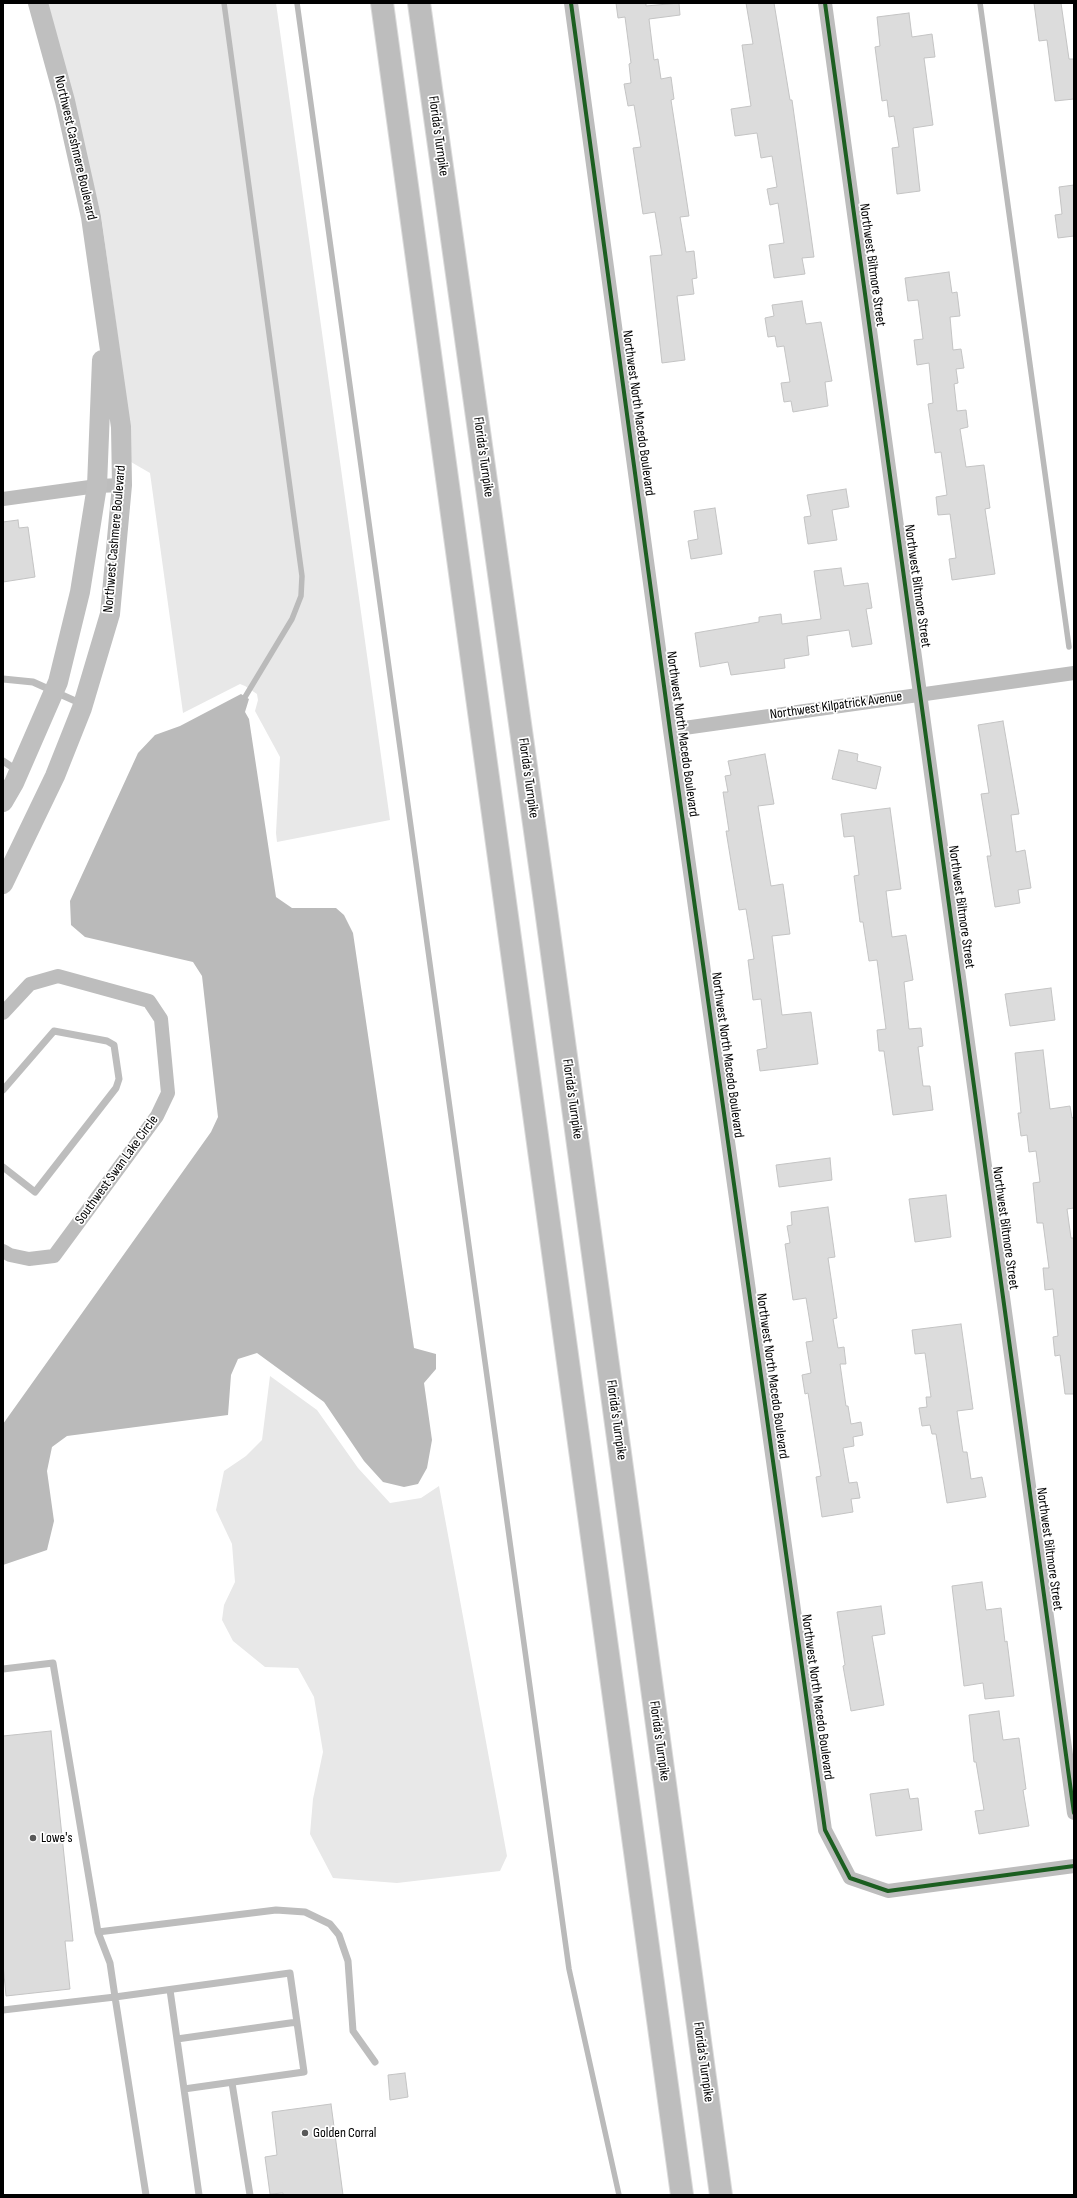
<!DOCTYPE html>
<html>
<head>
<meta charset="utf-8">
<style>
  body { margin:0 }
  #map { position:relative; width:1077px; height:2198px; overflow:hidden; background:#fff; font-family:"Sofia Sans Condensed",sans-serif }
  canvas { display:block }
  .frame { position:absolute; inset:0; border:4px solid #000; pointer-events:none }
</style>
</head>
<body>
<div id="map">
<canvas width="1077" height="2198"></canvas>
<div class="frame"></div>
</div>
<script>
const ctx = document.querySelector('canvas').getContext('2d');
ctx.lineJoin = 'round';
function fillPath(path, color) {
  ctx.fillStyle = color;
  ctx.fill(path, 'evenodd');
}
function poly(rows) {
  const path = new Path2D();
  for (const r of rows) {
    path.moveTo(r[0], r[1]);
    for (let i = 2; i < r.length; i += 2) path.lineTo(r[i], r[i + 1]);
  }
  return path;
}
function trace(path, color, width, dash) {
  ctx.strokeStyle = color;
  ctx.lineWidth = width;
  ctx.lineCap = dash ? 'butt' : 'round';
  ctx.setLineDash(dash || []);
  ctx.stroke(path);
}
function label(font, color, halo, rows, align = 'center') {
  ctx.font = font + ' "Sofia Sans Condensed",sans-serif';
  ctx.lineWidth = 3.5;
  ctx.setLineDash([]);
  ctx.textBaseline = 'middle';
  ctx.strokeStyle = halo;
  ctx.fillStyle = color;
  for (const [text, x, y, turn = 0] of rows) {
    ctx.save();
    ctx.translate(x, y);
    ctx.rotate((+turn || 0) * Math.PI / 180);
    ctx.textAlign = isNaN(turn) ? turn : align;
    if (halo) ctx.strokeText(text, 0, 0);
    ctx.fillText(text, 0, 0);
    ctx.restore();
  }
}
fillPath(poly([
  [48,3,276,3,390,820,277,842,276,833,280,757,255,711,258,700,257,694,245,686,240,684,183,713,150,473,131,462,130,426,101,215],
  [270,1376,317,1410,358,1468,390,1503,421,1498,439,1486,507,1856,500,1871,397,1883,333,1878,310,1834,313,1799,323,1752,314,1697,298,1668,265,1667,233,1641,222,1620,224,1605,235,1582,232,1544,216,1510,224,1471,246,1456,262,1440]
]), '#e8e8e8');
fillPath(poly([
  [241,694,249,699,245,712,249,719,276,897,292,908,336,908,344,915,353,933,414,1348,436,1354,436,1369,424,1383,432,1440,427,1468,418,1484,404,1487,383,1482,364,1461,324,1402,257,1353,238,1359,231,1375,228,1415,67,1436,52,1447,47,1471,54,1521,47,1550,3,1565,3,1424,211,1132,218,1117,202,976,193,962,85,937,71,925,70,901,138,753,155,735,180,726]
]), '#bababa');
trace(poly([
  [224,3,302,576,301,596,292,619,245,697],
  [297,3,569,1969,619,2195],
  [980,3,1069,647]
]), '#bababa', 5.5);
const building = poly([
  [616,3,646,3,646,6,679,3,680,15,649,19,654,60,658,59,661,79,671,77,674,99,671,100,689,216,680,217,686,252,694,251,697,278,692,279,694,294,677,296,685,360,662,363,650,256,662,255,655,212,643,214,633,148,641,147,634,105,628,106,624,84,631,83,629,64,631,63,625,17,618,18,616,3],
  [746,3,774,3,790,100,792,100,814,257,802,258,805,274,774,278,769,245,784,243,778,203,770,205,767,189,777,187,772,156,761,158,757,133,735,136,731,109,751,106,742,45,753,44,746,3],
  [1034,3,1061,3,1069,59,1074,59,1074,99,1055,101,1047,40,1039,41,1034,3],
  [909,13,912,37,932,34,935,57,924,58,933,125,913,128,920,191,897,194,892,148,899,147,894,116,889,117,887,100,882,101,875,47,880,46,877,17,909,13],
  [1074,185,1074,236,1058,238,1055,215,1062,214,1059,187,1074,185],
  [949,272,952,293,957,292,960,316,950,317,953,350,961,349,964,368,956,369,958,383,954,384,957,411,966,410,968,427,960,429,966,467,984,465,990,508,985,509,995,574,952,580,949,559,956,558,950,514,938,515,936,497,947,495,941,452,935,453,928,404,933,403,929,363,917,365,914,340,923,339,918,300,908,301,905,278,949,272],
  [802,301,806,324,821,322,832,381,825,382,828,406,793,412,791,401,784,402,781,383,790,382,784,346,777,347,775,336,768,337,765,318,774,316,772,305,802,301],
  [846,489,849,507,832,510,837,540,808,544,804,517,811,516,807,495,846,489],
  [715,508,722,554,691,559,688,541,698,539,694,511,715,508],
  [18,520,19,528,28,527,35,577,3,582,3,522,18,520],
  [841,568,844,586,868,583,872,608,866,609,872,644,852,647,849,630,807,636,809,655,784,659,785,668,731,675,728,662,700,667,695,633,759,622,759,617,781,614,782,624,821,619,814,571,841,568],
  [1003,721,1019,814,1011,815,1016,852,1025,850,1031,888,1018,890,1020,903,995,907,987,856,991,856,981,794,989,793,978,725,1003,721],
  [839,750,858,754,857,761,881,767,876,789,832,779,839,750],
  [765,754,774,804,758,806,771,886,783,884,790,934,772,936,782,1015,811,1012,818,1064,760,1071,757,1050,767,1048,761,999,753,1000,748,960,754,959,746,909,739,910,726,831,729,831,723,792,728,792,725,776,731,775,728,761,765,754],
  [890,808,901,889,886,891,892,937,906,935,913,980,904,982,909,1029,921,1028,923,1046,918,1047,923,1086,930,1086,933,1110,893,1115,884,1051,879,1051,877,1030,886,1029,877,960,869,961,863,922,860,922,854,876,859,875,854,836,844,837,841,814,890,808],
  [1051,988,1055,1020,1010,1026,1005,994,1051,988],
  [1043,1050,1050,1109,1070,1106,1072,1118,1074,1117,1074,1208,1067,1209,1071,1238,1074,1238,1074,1394,1065,1394,1060,1355,1055,1356,1053,1337,1058,1336,1053,1289,1045,1290,1043,1268,1049,1268,1043,1223,1037,1223,1033,1183,1040,1182,1036,1151,1029,1152,1027,1135,1021,1136,1018,1113,1021,1113,1015,1053,1043,1050],
  [830,1158,832,1180,779,1187,776,1165,830,1158],
  [946,1195,951,1237,915,1242,909,1199,946,1195],
  [828,1207,835,1257,828,1258,837,1318,833,1319,838,1348,844,1347,846,1364,840,1364,846,1406,848,1406,851,1424,861,1422,863,1435,853,1437,854,1446,843,1448,849,1483,857,1482,860,1498,851,1499,853,1512,822,1517,816,1477,821,1476,808,1393,805,1394,802,1375,811,1373,806,1342,813,1341,806,1298,793,1300,785,1244,790,1243,787,1226,792,1225,791,1212,828,1207],
  [961,1324,973,1409,957,1411,963,1452,967,1452,971,1479,982,1477,986,1497,947,1503,936,1434,932,1434,930,1425,922,1426,919,1408,927,1407,926,1397,931,1397,925,1353,915,1354,912,1330,961,1324],
  [982,1582,986,1610,1001,1608,1005,1642,1007,1641,1014,1696,985,1699,983,1683,964,1686,952,1586,982,1582],
  [881,1606,885,1634,872,1636,884,1705,851,1711,843,1666,845,1665,837,1612,881,1606],
  [999,1711,1003,1740,1019,1738,1026,1789,1023,1790,1029,1826,979,1834,975,1811,984,1810,976,1762,974,1762,969,1715,999,1711],
  [51,1731,73,1941,65,1941,70,1989,6,1996,3,1964,3,1736,51,1731],
  [908,1789,910,1799,918,1798,922,1830,876,1836,870,1794,908,1789],
  [405,2073,408,2097,390,2100,388,2075,405,2073],
  [331,2104,343,2195,283,2195,283,2193,270,2194,265,2157,277,2155,272,2112,331,2104]
]);
fillPath(building, '#dcdcdc');
trace(building, '#c4c4c4', 1);
const highway = poly([
  [382,3,682,2195],
  [419,3,545,902,721,2195]
]);
trace(highway, '#dbdbdb', 24);
trace(poly([
  [3,679,33,682,82,704],
  [3,761,18,771],
  [3,1090,54,1031,107,1041,114,1045,119,1079,116,1088,35,1192,3,1167],
  [3,1669,53,1663,98,1932,110,1963,115,1997,290,1973,304,2072,184,2089],
  [98,1932,276,1910,305,1912,330,1924,339,1935,348,1961,353,2031,375,2062],
  [170,1990,199,2195],
  [3,2010,115,1997,146,2195],
  [177,2039,297,2022],
  [232,2083,250,2195]
]), '#bdbdbd', 7);
trace(poly([
  [571,3,670,730,825,1830,850,1878,888,1891,1074,1866],
  [825,3,1074,1813],
  [3,499,97,486,122,485],
  [670,730,1074,673],
  [3,1013,30,984,58,976,149,1001,161,1019,168,1093,157,1116,54,1256,29,1259,10,1255,3,1251]
]), '#bdbdbd', 14);
trace(poly([
  [3,802,14,783,58,682,80,592,97,486,102,360],
  [3,884,55,776,82,708,110,614,122,485,121,427,91,217,65,101,38,3]
]), '#bfbfbf', 20);
trace(highway, '#bdbdbd', 22);
trace(poly([
  [571,3,670,730,825,1830,850,1878,888,1891,1074,1866],
  [825,3,1074,1813]
]), '#1b5e20', 4);
for (const [x, y, r, color] of [
  [33,1838,4,"#595959"],
  [305,2133,4,"#595959"]
]) {
  const dot = new Path2D();
  dot.arc(x, y, r, 0, 2 * Math.PI);
  ctx.fillStyle = color;
  ctx.fill(dot);
  trace(dot, '#fff', 1.5);
}
label('14px', '#000', '#fff', [
  ["Florida's Turnpike",438,136,82],
  ["Northwest Cashmere Boulevard",75,148,77],
  ["Northwest Biltmore Street",872,265,82],
  ["Northwest North Macedo Boulevard",638,413,82],
  ["Florida's Turnpike",483,457,82],
  ["Northwest Cashmere Boulevard",115,539,-85],
  ["Northwest Biltmore Street",917,586,82],
  ["Northwest Kilpatrick Avenue",836,706,-8],
  ["Northwest North Macedo Boulevard",682,734,82],
  ["Florida's Turnpike",528,778,82],
  ["Northwest Biltmore Street",961,907,82],
  ["Northwest North Macedo Boulevard",727,1055,82],
  ["Florida's Turnpike",572,1099,82],
  ["Southwest Swan Lake Circle",117,1170,-54],
  ["Northwest Biltmore Street",1005,1228,82],
  ["Northwest North Macedo Boulevard",772,1376,82],
  ["Florida's Turnpike",616,1420,82],
  ["Northwest Biltmore Street",1049,1549,82],
  ["Northwest North Macedo Boulevard",817,1697,82],
  ["Florida's Turnpike",659,1741,82],
  ["Florida's Turnpike",703,2062,82]
]);
label('14px', '#000', '#fff', [
  ["Lowe's",41,1838],
  ["Golden Corral",313,2133]
], 'left');
</script>
</body>
</html>
